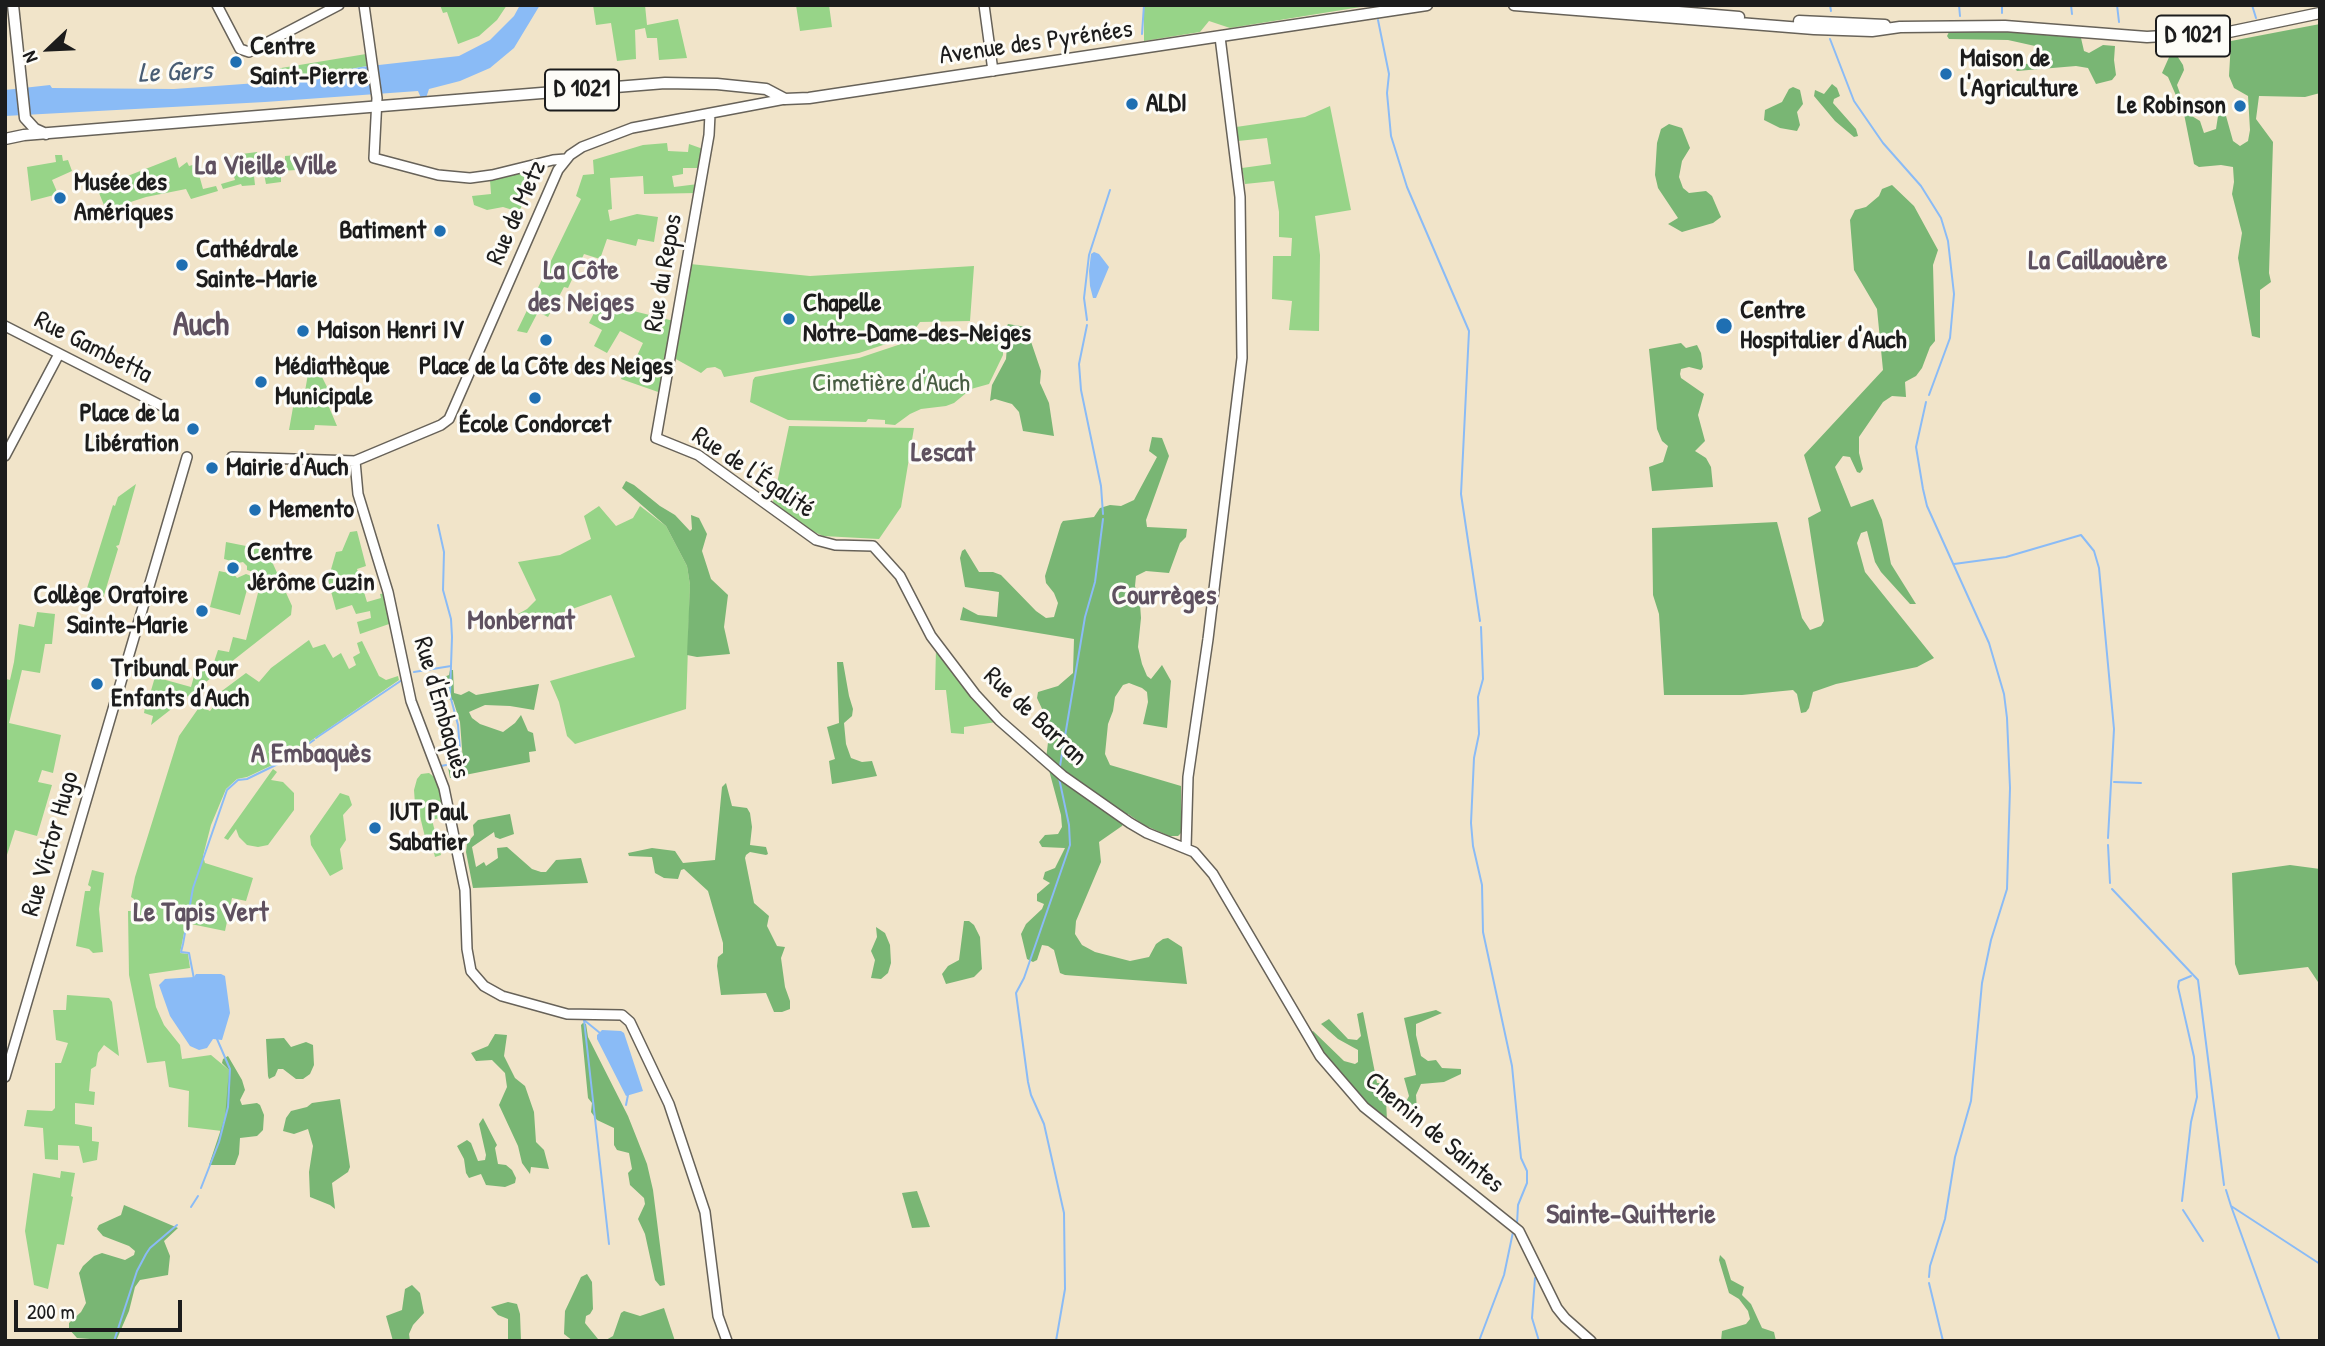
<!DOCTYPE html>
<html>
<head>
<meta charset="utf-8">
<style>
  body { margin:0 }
  #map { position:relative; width:2325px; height:1346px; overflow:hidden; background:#f1e4c9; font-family:"Patrick Hand",sans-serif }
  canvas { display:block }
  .frame { position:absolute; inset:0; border:7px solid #1c1c1c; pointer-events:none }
  .north { position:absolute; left:14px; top:14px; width:70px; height:70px; -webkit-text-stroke:5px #fdfcf7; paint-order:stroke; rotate:247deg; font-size:19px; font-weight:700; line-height:28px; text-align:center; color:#1c1c1c }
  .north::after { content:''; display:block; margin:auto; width:24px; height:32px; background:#1c1c1c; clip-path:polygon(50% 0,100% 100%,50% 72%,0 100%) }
  .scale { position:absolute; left:14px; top:1300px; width:168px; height:32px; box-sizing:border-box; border:4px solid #1c1c1c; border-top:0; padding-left:9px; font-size:21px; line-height:24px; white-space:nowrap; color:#1c1c1c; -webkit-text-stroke:5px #fdfcf7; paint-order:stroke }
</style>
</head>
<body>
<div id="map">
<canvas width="2325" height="1346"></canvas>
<div class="frame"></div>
<div class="north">N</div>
<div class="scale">200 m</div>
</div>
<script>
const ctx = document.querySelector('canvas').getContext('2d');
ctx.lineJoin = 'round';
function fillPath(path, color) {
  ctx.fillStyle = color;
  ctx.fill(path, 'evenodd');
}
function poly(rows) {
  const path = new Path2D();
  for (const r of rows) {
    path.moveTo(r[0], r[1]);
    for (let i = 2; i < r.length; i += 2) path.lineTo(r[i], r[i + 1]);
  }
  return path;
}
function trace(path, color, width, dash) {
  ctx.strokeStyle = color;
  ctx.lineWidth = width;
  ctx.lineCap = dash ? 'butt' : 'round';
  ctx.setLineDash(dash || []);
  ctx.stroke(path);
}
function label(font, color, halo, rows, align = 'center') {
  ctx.font = font + ' "Patrick Hand",sans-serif';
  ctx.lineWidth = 6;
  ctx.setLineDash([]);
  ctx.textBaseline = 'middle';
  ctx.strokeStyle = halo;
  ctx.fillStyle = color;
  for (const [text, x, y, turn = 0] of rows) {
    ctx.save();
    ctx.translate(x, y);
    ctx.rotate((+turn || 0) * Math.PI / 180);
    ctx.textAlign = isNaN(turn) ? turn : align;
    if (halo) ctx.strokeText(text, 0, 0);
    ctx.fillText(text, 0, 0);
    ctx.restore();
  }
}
fillPath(poly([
  [440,5,507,5,497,20,479,36,458,44,447,12,443,13],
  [593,5,645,5,647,25,678,19,687,58,659,60,657,38,647,38,645,28,635,30,636,59,617,61,611,23,596,25],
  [796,5,829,5,832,27,800,31],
  [1144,5,1373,5,1230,28,1209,21,1200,32,1144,41],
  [366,54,367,66,285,81,285,75,269,76,269,70],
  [1330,106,1351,210,1315,216,1320,255,1319,331,1289,330,1292,301,1272,299,1273,256,1291,256,1292,238,1279,237,1279,212,1274,181,1245,184,1242,168,1271,164,1267,138,1238,141,1236,127,1305,117],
  [667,143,668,151,688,152,689,144,703,149,700,168,683,168,683,174,672,176,674,187,698,184,697,193,644,194,643,176,610,178,612,209,608,210,610,221,637,214,658,217,654,242,638,239,636,246,607,239,600,259,584,254,568,288,564,287,548,317,538,312,527,333,517,331,581,199,576,196,583,175,594,174,593,160,643,145],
  [257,152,258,156,271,155,272,164,285,165,285,156,297,155,296,170,281,171,281,182,266,184,264,174,254,176,255,185,242,186,241,184,223,189,221,184,235,180,228,155,230,155,232,163,235,162,234,155],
  [55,155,62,155,63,161,68,160,72,171,52,180,58,194,31,201,27,167,56,162],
  [176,157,179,168,187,162,189,166,196,164,203,189,216,186,218,191,191,199,186,189,146,197,106,210,97,188],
  [529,171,524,186,530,188,519,212,503,207,487,210,474,205,472,196,491,194,490,180],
  [690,264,810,276,974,266,970,321,920,322,910,336,859,353,724,377,721,370,715,367,707,368,701,373,674,358],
  [598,305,611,310,613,306,674,321,661,393,621,379,625,368,640,375,645,363,636,358,643,343,620,331,607,353,594,346,602,330,589,323],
  [996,334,1000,337,1003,344,1003,355,989,384,971,389,954,403,946,406,921,409,910,414,895,425,885,424,885,420,868,419,866,422,788,420,750,402,753,380,755,377,859,358,922,337,942,336,943,344,966,339,968,344,973,343,973,338],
  [308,374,314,374,316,377,321,375,332,397,326,400,337,426,315,425,314,430,289,430,295,396,304,397],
  [789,426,914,428,901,507,879,539,823,536,810,530,773,502],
  [136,484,119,545,116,546,118,549,101,605,83,601,113,505,115,506,118,497],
  [599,506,616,526,633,518,640,506,666,526,687,566,690,585,686,709,575,744,567,736,559,702,550,681,635,657,611,595,517,629,511,618,527,609,536,600,518,562,560,555,591,539,584,516],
  [357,531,366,566,357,569,367,602,381,598,380,594,386,593,392,623,360,634,357,622,371,618,370,611,356,614,352,605,336,610,328,580,336,552,342,551,350,532],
  [226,542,261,549,269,555,292,606,291,615,226,666,222,662,218,665,208,674,211,678,151,725,153,716,144,713,145,707,150,708,155,696,150,694,155,677,191,687,199,658,214,662,218,650,229,652,233,637,246,640,259,589,248,586,240,615,210,607,219,571,234,574,237,578,246,574,254,577,256,573,247,570,247,566,243,562,238,563,224,559],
  [37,612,55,614,52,644,45,644,40,673,22,670,9,723,61,735,53,773,42,770,38,782,52,785,37,836,15,830,5,861,7,790,5,789,5,683,6,679,10,680,14,662,19,624,34,627],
  [309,640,313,648,325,644,333,658,341,653,349,669,356,665,353,657,360,653,357,643,362,641,379,676,386,680,398,676,399,680,283,760,247,777,237,779,226,789,211,825,203,856,205,863,253,878,246,901,232,898,225,931,186,923,180,953,188,954,190,968,149,974,156,1007,164,1025,180,1045,182,1059,211,1055,229,1070,227,1107,222,1131,188,1127,189,1091,169,1087,165,1061,147,1063,129,975,128,911,133,911,134,899,131,897,135,877,179,736,200,706,210,711,216,703,211,699,246,673,259,682,271,668],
  [936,648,996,722,964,727,964,734,951,733,946,690,935,690],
  [273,769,277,772,271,780,283,782,294,793,294,810,268,845,258,847,247,845,239,837,236,829,228,840,224,838],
  [429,773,437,779,447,816,432,820,441,855,435,857,431,840,426,841,417,804,415,804,414,790,417,779,421,774],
  [340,793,349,796,352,805,343,815,346,840,340,849,343,869,330,876,311,845,310,836],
  [92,870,104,873,99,909,103,952,93,953,89,949,76,946,85,891,90,891,91,887,88,885],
  [67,995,109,998,112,1002,119,1056,104,1045,98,1053,96,1066,91,1069,89,1091,95,1092,94,1105,75,1103,75,1124,92,1127,92,1141,99,1142,97,1160,83,1163,79,1146,58,1145,58,1160,45,1159,43,1128,24,1126,27,1110,52,1111,55,1108,55,1063,61,1063,68,1043,56,1040,53,1010,66,1010],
  [61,1171,75,1173,71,1196,73,1197,64,1245,57,1244,48,1289,34,1285,25,1231,33,1173,60,1178]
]), '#97d488');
fillPath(poly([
  [2320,24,2320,93,2305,97,2259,96,2256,119,2273,142,2269,273,2271,282,2260,290,2260,338,2252,336,2238,258,2242,233,2232,194,2234,182,2233,167,2221,165,2199,167,2194,164,2184,114,2168,77,2162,73,2170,55,2176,54,2183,65,2184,70,2177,85,2187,113,2200,121,2204,133,2216,129,2218,116,2216,98,2221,98,2233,141,2240,146,2248,141,2250,130,2248,96,2234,88,2229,76,2231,41],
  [1955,30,2010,32,2081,38,2084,51,2089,53,2103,45,2115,46,2114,60,2116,75,2112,80,2096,84,2088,68,2076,66,2017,71,2013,66,2044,61,2046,57,2035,46,2008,40,1949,39,1947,36,1949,32],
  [1832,84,1837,88,1840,96,1834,99,1833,103,1856,129,1858,136,1854,137,1835,121,1814,96,1815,90,1824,94],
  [1793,87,1800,90,1803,104,1797,112,1800,125,1797,131,1780,128,1764,120,1765,110,1782,102,1789,89],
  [1669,124,1682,128,1690,148,1682,161,1679,177,1683,188,1689,193,1706,191,1712,196,1721,217,1713,223,1682,232,1668,224,1678,218,1658,188,1655,175,1657,143,1661,129],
  [1892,185,1914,206,1938,250,1933,265,1935,341,1930,347,1922,368,1916,376,1905,382,1906,397,1892,396,1883,402,1859,437,1859,453,1863,469,1860,473,1857,472,1850,457,1843,456,1835,467,1851,507,1873,499,1882,520,1891,564,1916,604,1910,604,1881,572,1875,562,1867,531,1861,533,1857,543,1865,572,1934,658,1917,667,1836,684,1813,692,1809,708,1806,712,1801,713,1797,694,1793,690,1742,695,1664,695,1659,614,1653,595,1652,528,1777,522,1802,618,1810,630,1821,626,1824,621,1808,518,1821,511,1804,455,1883,370,1877,309,1854,270,1850,220,1855,210,1866,207,1879,196,1882,189],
  [1008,324,1026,327,1041,371,1040,383,1049,403,1054,436,1023,431,1019,412,1012,404,995,399,990,401,992,385,1006,359,1007,346,1002,334],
  [1681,343,1686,348,1697,345,1701,353,1703,367,1701,370,1689,367,1681,369,1680,374,1681,378,1704,394,1698,415,1705,441,1695,451,1706,458,1711,467,1713,487,1652,491,1649,467,1663,462,1668,446,1662,441,1657,429,1649,349],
  [1152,437,1162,438,1169,456,1146,520,1147,527,1187,529,1186,537,1180,543,1169,573,1146,571,1136,576,1135,586,1140,604,1141,618,1138,647,1142,664,1147,676,1151,679,1162,665,1171,681,1167,728,1143,724,1148,702,1147,692,1142,688,1129,683,1123,685,1115,697,1113,711,1108,724,1105,754,1110,765,1181,786,1181,833,1178,836,1169,836,1144,825,1128,814,1122,826,1099,842,1101,862,1076,921,1075,934,1082,945,1095,952,1130,961,1149,957,1156,944,1163,939,1168,938,1182,947,1187,984,1065,975,1060,973,1054,950,1048,946,1042,945,1037,960,1033,962,1027,959,1021,934,1026,924,1042,909,1044,904,1037,901,1037,894,1050,883,1043,879,1045,872,1055,868,1065,848,1042,847,1039,842,1045,835,1058,834,1062,827,1061,815,1046,759,1050,726,1037,698,1038,692,1058,686,1073,673,1074,639,960,620,963,607,978,615,997,617,999,592,965,587,960,558,962,551,965,549,979,572,993,572,1001,575,1036,611,1046,618,1054,617,1058,603,1054,593,1046,583,1045,576,1061,524,1063,521,1094,517,1100,508,1110,505,1121,506,1134,500,1157,457,1149,451],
  [626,481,634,485,660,506,675,515,690,531,692,529,691,515,699,518,707,534,702,551,711,579,728,595,724,627,730,654,697,657,687,655,690,585,687,566,666,526,622,488],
  [837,662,843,662,849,696,853,709,852,716,844,723,846,744,851,758,862,762,872,761,877,776,832,784,829,761,835,759,827,727,839,723],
  [450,670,453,670,454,693,461,695,469,691,476,695,539,684,534,710,510,706,485,705,469,712,472,718,480,724,503,732,515,723,521,715,528,731,533,733,536,751,529,752,530,762,450,778,448,767,463,762,460,722,453,700,448,699,441,704,438,703,437,699,448,688,444,677,449,675],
  [726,783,732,806,747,808,750,813,752,827,750,845,766,847,768,854,766,855,750,852,746,855,745,858,754,903,769,916,767,926,777,946,785,947,781,958,785,987,790,1001,790,1009,782,1012,774,1012,766,993,721,995,717,966,718,957,723,953,723,943,708,891,684,869,681,870,678,879,664,878,655,873,652,857,629,856,628,853,652,848,675,851,683,863,715,860,722,787],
  [510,814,514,834,500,839,495,837,494,832,472,847,476,867,484,862,486,866,498,858,497,848,507,847,532,869,541,872,546,872,556,860,581,858,588,883,473,888,466,852,467,843,474,835,473,825,478,820],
  [2290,865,2320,869,2320,985,2308,967,2239,975,2235,964,2232,873],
  [964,921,969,921,974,925,980,937,982,969,974,977,946,984,942,974,948,966,959,960],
  [876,927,885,933,890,945,891,963,888,973,881,979,871,978,875,960,871,951,877,937],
  [1436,1010,1442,1013,1416,1024,1416,1035,1421,1056,1428,1061,1436,1060,1442,1068,1461,1069,1461,1074,1444,1082,1421,1084,1416,1095,1417,1111,1414,1118,1406,1121,1402,1119,1400,1113,1409,1096,1404,1078,1416,1075,1404,1018],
  [1363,1012,1377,1083,1381,1083,1381,1092,1386,1100,1387,1120,1356,1095,1309,1034,1313,1031,1344,1061,1355,1064,1358,1062,1358,1050,1338,1039,1321,1024,1329,1019,1348,1039,1357,1040,1361,1036,1357,1014],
  [583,1023,586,1024,588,1037,628,1116,647,1164,653,1190,665,1285,660,1286,655,1280,645,1234,638,1219,645,1204,644,1198,630,1185,628,1173,632,1169,629,1153,617,1150,614,1145,614,1128,597,1120,591,1112,592,1103,588,1098,581,1025],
  [495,1034,507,1035,504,1056,515,1078,525,1086,534,1112,536,1142,544,1150,549,1169,531,1167,530,1174,522,1163,518,1146,499,1105,507,1087,505,1073,492,1060,476,1061,471,1053,488,1046],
  [284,1038,291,1047,306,1042,313,1045,314,1065,310,1074,303,1079,296,1079,283,1069,278,1069,275,1076,269,1079,268,1076,266,1039],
  [228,1056,242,1080,245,1090,240,1100,242,1105,257,1103,260,1105,264,1115,263,1130,257,1136,240,1138,239,1154,235,1165,209,1165,225,1117,229,1070,222,1063,223,1059],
  [340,1099,350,1167,348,1172,332,1183,335,1209,330,1205,310,1197,309,1172,313,1146,308,1129,294,1134,283,1131,286,1118,291,1111,307,1107,312,1103],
  [483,1118,497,1145,495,1148,498,1164,506,1165,512,1170,516,1178,515,1183,505,1187,486,1185,481,1174,469,1178,466,1173,464,1159,457,1146,467,1140,471,1143,478,1161,485,1160,486,1155,479,1124],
  [917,1191,930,1227,912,1228,902,1193],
  [124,1205,178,1228,164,1241,170,1256,168,1275,140,1280,135,1287,129,1311,116,1341,77,1338,69,1329,69,1323,81,1312,86,1303,79,1273,83,1266,94,1256,102,1253,125,1260,134,1255,135,1251,129,1246,103,1236,97,1229,99,1225,121,1215],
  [1720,1255,1725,1260,1731,1280,1744,1287,1742,1295,1751,1304,1762,1328,1774,1332,1776,1341,1721,1341,1722,1331,1746,1324,1750,1319,1748,1311,1739,1299,1729,1293,1719,1260],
  [587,1274,592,1282,593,1309,590,1314,586,1316,585,1323,598,1339,606,1340,613,1336,621,1313,624,1311,640,1316,664,1308,675,1341,573,1341,564,1334,565,1311,581,1277],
  [412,1285,420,1293,424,1313,413,1325,409,1334,410,1341,393,1341,386,1316,402,1310,405,1289],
  [508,1302,517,1304,520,1314,521,1341,508,1341,508,1319,498,1315,491,1307]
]), '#79b674');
fillPath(poly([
  [520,5,540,5,514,48,490,68,460,81,429,89,426,98,421,98,418,91,265,102,5,116,5,90,50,85,52,88,174,89,285,81,361,67,459,56,490,40,514,16],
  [1094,252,1099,254,1109,267,1096,298,1093,298,1090,286,1089,271,1091,254],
  [196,974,221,974,225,976,230,1013,222,1040,213,1039,207,1048,199,1050,190,1046,170,1016,159,985,165,979,194,977],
  [602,1030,621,1031,624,1033,643,1091,626,1096,597,1039,597,1035]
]), '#8abbf6');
trace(poly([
  [1375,5,1375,7],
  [1830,5,1831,11],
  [1959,5,1960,16],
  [2071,5,2072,14],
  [2117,5,2119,22],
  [2252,5,2256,18],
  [2002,13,2002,5],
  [1378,20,1389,74,1387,93,1391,136,1407,187,1469,331,1461,494,1480,621],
  [1142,34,1144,5],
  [1830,39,1854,101,1883,143,1921,186,1941,218,1948,241,1954,294,1950,338,1929,395],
  [1087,320,1084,298,1089,255,1110,190],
  [1087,325,1079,364,1081,390,1101,486,1103,514],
  [1926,402,1916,447,1923,489,1927,506,1989,643,2004,694,2007,718,2010,788,2007,889,1991,940,1982,983,1971,1101,1955,1157,1945,1219,1930,1266,1929,1277],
  [438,525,444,552,443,590,451,619,452,637,450,695,458,725,461,762,441,766],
  [1954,564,2006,557,2081,535,2094,551,2099,568,2114,729,2108,838],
  [1481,627,1483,679,1478,697,1479,734,1474,758,1471,823,1473,846,1482,885,1483,932,1512,1066,1521,1158,1527,1171,1527,1183,1518,1205,1517,1224],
  [414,672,451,666],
  [316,738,402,680],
  [1060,766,1085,617,1095,582,1103,519],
  [2114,782,2141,783],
  [2108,845,2110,883],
  [2112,889,2198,980,2224,1185],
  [194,979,189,953,181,952,183,944,193,888,227,790,238,780,247,779,284,761,314,740],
  [600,1033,584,1020,609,1244],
  [626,1105,628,1095],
  [201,1188,219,1142,228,1107,230,1069,217,1039],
  [2226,1190,2231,1206,2320,1264],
  [2182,1201,2191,1122,2197,1097,2194,1057,2178,987,2179,981,2191,976],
  [2231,1206,2280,1341],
  [191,1207,198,1196],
  [2183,1210,2203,1241],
  [1535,1278,1532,1318,1539,1341],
  [1929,1283,1943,1341],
  [114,1341,137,1271,146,1254,150,1248,177,1225],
  [1056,1341,1065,1289,1064,1213,1044,1124,1031,1095,1028,1082,1016,993,1024,978,1070,845,1069,825,1059,778],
  [1479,1341,1504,1275,1513,1232]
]), '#8abbf6', 2);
const secondary = poly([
  [217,5,240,49,249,52,339,5],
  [364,5,377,98,374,158,438,175,470,178,492,175,553,160,565,159],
  [984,5,993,71],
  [710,114,709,135,656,438,698,455,816,540,835,545,873,546,900,576,931,636,975,694,999,720,1063,776,1130,823,1147,833,1194,852,1213,874,1320,1056,1364,1107,1519,1231,1557,1308,1565,1318,1591,1341],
  [5,326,162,406],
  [5,456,59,354],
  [232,457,355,461,441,425,449,419,453,410,558,170,570,155,582,147,632,128,785,99],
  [355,461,358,494,388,592,411,701,444,788,465,890,467,949,471,971,484,986,502,996,567,1014,622,1015,630,1022,669,1104,705,1212,718,1316,727,1341],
  [1186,848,1188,777,1208,639,1242,358,1240,197,1220,37],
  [5,1077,187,457]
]);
const primary = poly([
  [13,5,25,118],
  [1514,5,1814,29,1872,31,1900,27,2005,26,2147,37,2229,32,2320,13],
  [1594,5,1739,17],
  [1799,21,1885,25],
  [25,118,35,129,46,134],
  [5,139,24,135,665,83,717,84,766,89,785,99,809,98,1427,5]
]);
trace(secondary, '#676259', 12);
trace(primary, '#676259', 13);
trace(secondary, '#fff', 9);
trace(primary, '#fff', 10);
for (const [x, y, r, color] of [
  [236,62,7,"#1f6fb2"],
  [1946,74,7,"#1f6fb2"],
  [1132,104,7,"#1f6fb2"],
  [2240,106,7,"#1f6fb2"],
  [60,198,7,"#1f6fb2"],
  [440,231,7,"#1f6fb2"],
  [182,265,7,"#1f6fb2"],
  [789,319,7,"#1f6fb2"],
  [1724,326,9,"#1f6fb2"],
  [303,331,7,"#1f6fb2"],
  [546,340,7,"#1f6fb2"],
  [261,382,7,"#1f6fb2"],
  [535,398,7,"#1f6fb2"],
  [193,429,7,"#1f6fb2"],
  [212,468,7,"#1f6fb2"],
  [255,510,7,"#1f6fb2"],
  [233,568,7,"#1f6fb2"],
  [202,611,7,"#1f6fb2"],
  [97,684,7,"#1f6fb2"],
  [375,828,7,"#1f6fb2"]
]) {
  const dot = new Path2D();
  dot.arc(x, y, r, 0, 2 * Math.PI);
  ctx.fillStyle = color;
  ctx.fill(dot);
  trace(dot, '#fdfcf7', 2.5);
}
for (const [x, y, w] of [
  [2193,36,74],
  [582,90,74]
]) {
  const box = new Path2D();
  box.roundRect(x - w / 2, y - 20.5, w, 41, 5);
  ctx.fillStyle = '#fdfcf7';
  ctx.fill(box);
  trace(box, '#1c1c1c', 2);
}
label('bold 24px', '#1c1c1c', null, [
  ["D 1021",2193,36],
  ["D 1021",582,90]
]);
label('26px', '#1c1c1c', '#fdfcf7', [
  ["Avenue des Pyrénées",1036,43,-8],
  ["Rue de Metz",517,213,-66],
  ["Rue du Repos",664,273,-80],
  ["Rue Gambetta",93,348,27],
  ["Rue de l'Égalité",753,473,34],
  ["Rue d'Embaquès",441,708,74],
  ["Rue de Barran",1035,717,43],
  ["Rue Victor Hugo",51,844,-74],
  ["Chemin de Saintes",1434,1133,40]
]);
label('bold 26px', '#1c1c1c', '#fdfcf7', [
  ["Centre",250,47],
  ["Saint-Pierre",250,77],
  ["Maison de",1960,59],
  ["l'Agriculture",1960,89],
  ["ALDI",1146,104],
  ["Le Robinson",2226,106,"right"],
  ["Musée des",74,183],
  ["Amériques",74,213],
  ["Batiment",426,231,"right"],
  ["Cathédrale",196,250],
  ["Sainte-Marie",196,280],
  ["Chapelle",803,304],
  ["Notre-Dame-des-Neiges",803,334],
  ["Centre",1740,311],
  ["Hospitalier d'Auch",1740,341],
  ["Maison Henri IV",317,331],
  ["Médiathèque",275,367],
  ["Municipale",275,397],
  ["Place de la Côte des Neiges",546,367,"center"],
  ["Place de la",179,414,"right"],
  ["Libération",179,444,"right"],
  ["École Condorcet",535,425,"center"],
  ["Mairie d'Auch",226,468],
  ["Memento",269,510],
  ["Centre",247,553],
  ["Jérôme Cuzin",247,583],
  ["Collège Oratoire",188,596,"right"],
  ["Sainte-Marie",188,626,"right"],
  ["Tribunal Pour",111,669],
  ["Enfants d'Auch",111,699],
  ["IUT Paul",389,813],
  ["Sabatier",389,843]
], 'left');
label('26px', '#475c42', '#fdfcf7', [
  ["Cimetière d'Auch",891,384]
]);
label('italic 28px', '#485c73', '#fdfcf7', [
  ["Le Gers",175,73,-2]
]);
label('bold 28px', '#5f5160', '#fdfcf7', [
  ["La Vieille Ville",266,167],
  ["La Caillaouère",2098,262],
  ["La Côte",581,272],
  ["des Neiges",581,304],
  ["Lescat",943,454],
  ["Courrèges",1164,597],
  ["Monbernat",521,622],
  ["A Embaquès",311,755],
  ["Le Tapis Vert",201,914],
  ["Sainte-Quitterie",1631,1216]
]);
label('bold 33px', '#5f5160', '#fdfcf7', [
  ["Auch",201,326]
]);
</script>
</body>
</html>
